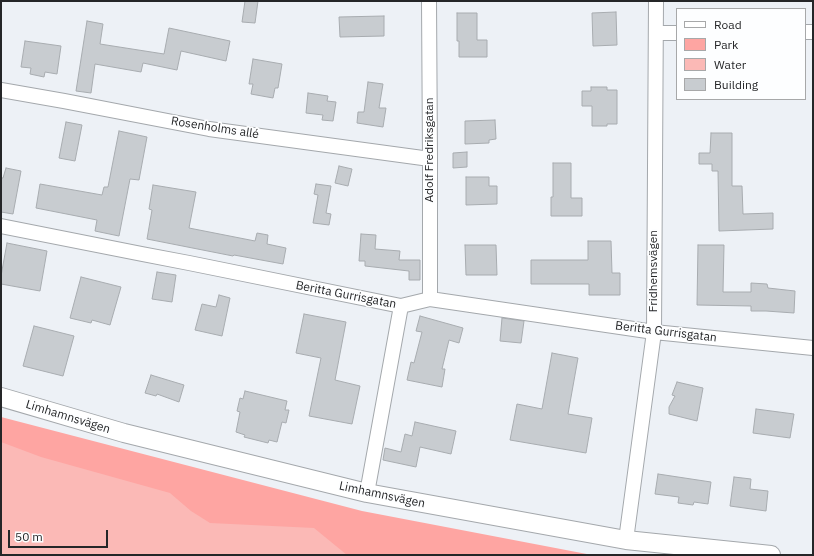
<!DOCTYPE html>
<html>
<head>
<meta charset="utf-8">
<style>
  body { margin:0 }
  #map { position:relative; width:814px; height:556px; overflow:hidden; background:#edf1f6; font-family:"IBM Plex Sans",sans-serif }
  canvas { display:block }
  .frame { position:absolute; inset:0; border:2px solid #252628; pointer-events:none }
  .legend { position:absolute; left:676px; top:8px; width:130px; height:92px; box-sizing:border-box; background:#fdfeff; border:1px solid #a7a8a9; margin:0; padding:5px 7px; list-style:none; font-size:12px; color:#252628 }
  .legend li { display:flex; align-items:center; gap:8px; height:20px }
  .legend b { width:20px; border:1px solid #a7a8a9 }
  .scale { position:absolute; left:8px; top:530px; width:100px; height:18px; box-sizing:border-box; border:2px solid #252628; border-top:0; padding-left:5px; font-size:12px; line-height:14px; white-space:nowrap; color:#252628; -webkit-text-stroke:3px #fdfeff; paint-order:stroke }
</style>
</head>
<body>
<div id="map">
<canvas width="814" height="556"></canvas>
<div class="frame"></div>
<ul class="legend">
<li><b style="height:5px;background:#fff"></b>Road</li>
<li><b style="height:11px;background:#fea5a2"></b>Park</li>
<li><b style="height:11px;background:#fbb9b6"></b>Water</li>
<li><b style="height:11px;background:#c8ccd0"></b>Building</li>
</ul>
<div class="scale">50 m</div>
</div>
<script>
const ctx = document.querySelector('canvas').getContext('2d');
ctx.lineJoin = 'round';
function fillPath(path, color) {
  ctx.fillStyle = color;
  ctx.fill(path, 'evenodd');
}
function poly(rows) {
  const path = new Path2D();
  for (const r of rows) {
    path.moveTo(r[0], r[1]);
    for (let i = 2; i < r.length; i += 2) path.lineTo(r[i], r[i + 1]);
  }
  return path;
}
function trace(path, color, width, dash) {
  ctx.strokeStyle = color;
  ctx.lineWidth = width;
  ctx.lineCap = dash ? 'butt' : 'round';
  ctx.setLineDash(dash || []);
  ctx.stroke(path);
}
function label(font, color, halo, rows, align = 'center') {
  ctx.font = font + ' "IBM Plex Sans",sans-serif';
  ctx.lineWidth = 3.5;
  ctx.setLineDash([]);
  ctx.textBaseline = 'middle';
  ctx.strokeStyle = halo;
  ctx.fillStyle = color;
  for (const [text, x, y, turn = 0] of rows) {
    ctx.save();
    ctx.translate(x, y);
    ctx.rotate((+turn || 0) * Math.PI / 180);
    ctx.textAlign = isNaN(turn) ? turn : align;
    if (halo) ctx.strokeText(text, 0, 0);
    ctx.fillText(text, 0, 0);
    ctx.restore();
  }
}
fillPath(poly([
  [1,417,362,511,592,555,1,555]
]), '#fea5a2');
fillPath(poly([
  [1,442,41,457,170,493,191,511,210,523,314,528,347,555,1,555]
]), '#fbb9b6');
const building = poly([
  [245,1,258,1,255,23,242,22,245,1],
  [616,12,617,45,593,46,592,13,616,12],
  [457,13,477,13,477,40,487,40,487,57,459,57,459,41,457,41,457,13],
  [384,16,384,36,340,37,339,17,384,16],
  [87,21,103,24,100,44,164,54,169,28,230,41,226,61,181,51,177,70,143,63,141,72,95,64,91,93,76,91,87,21],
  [25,41,61,46,57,74,45,72,44,77,30,74,31,68,21,67,25,41],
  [253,59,282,64,278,88,275,88,273,98,251,94,253,84,249,84,253,59],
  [368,82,383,84,379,108,386,108,383,127,357,123,358,112,364,112,368,82],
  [591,87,607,87,607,90,617,90,617,124,607,124,607,126,592,126,592,106,582,106,582,91,591,91,591,87],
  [308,93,328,96,327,101,336,102,333,121,322,120,323,115,306,113,308,93],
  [495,120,496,139,489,140,489,143,465,144,465,121,495,120],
  [66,122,82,125,75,161,59,158,66,122],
  [119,131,147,137,139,180,130,179,119,236,95,231,97,220,36,208,40,184,102,195,104,187,108,187,119,131],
  [711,133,732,133,732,186,742,186,743,214,773,213,773,229,719,231,718,171,712,171,712,164,699,164,699,153,710,153,711,133],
  [467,152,467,167,453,168,453,153,467,152],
  [553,163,571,163,571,198,582,198,582,216,551,216,551,197,553,197,553,163],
  [339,166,352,169,348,186,335,183,339,166],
  [6,168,21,171,13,214,1,212,1,178,3,178,6,168],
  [466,177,489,177,489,186,497,186,497,204,466,205,466,177],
  [316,184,331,186,326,213,331,214,329,225,313,223,318,195,314,194,316,184],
  [153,185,196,192,189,228,255,241,257,233,268,235,267,244,286,248,283,264,234,255,233,256,147,239,152,210,149,209,153,185],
  [361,234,376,235,375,249,400,251,399,260,420,260,420,280,409,280,409,271,365,266,365,261,359,261,361,234],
  [588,241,611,241,612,273,620,273,620,295,589,295,589,284,531,284,531,260,588,260,588,241],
  [7,243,47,251,40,291,1,284,1,276,7,243],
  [465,245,496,245,497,275,466,275,465,245],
  [698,245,724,245,723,292,751,292,751,283,767,284,768,288,795,291,794,313,766,311,751,311,751,306,697,305,698,245],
  [157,272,176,275,172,302,152,299,157,272],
  [81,277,121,287,110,325,92,320,91,323,70,318,81,277],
  [219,295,230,298,222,336,195,330,202,304,216,307,219,295],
  [304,314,346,322,335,380,360,386,352,424,309,416,321,358,296,353,304,314],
  [420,316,463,328,459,343,449,340,442,369,445,369,442,387,407,380,411,362,414,363,422,332,416,331,420,316],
  [502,318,524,321,521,343,500,341,502,318],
  [34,326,74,336,63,376,23,366,34,326],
  [552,353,578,358,568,414,592,418,586,453,510,440,517,404,542,409,552,353],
  [151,375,184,385,179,402,157,394,156,396,145,393,151,375],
  [677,382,703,388,697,421,669,414,669,407,675,396,672,395,677,382],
  [245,391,287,401,285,410,289,410,286,423,282,422,277,442,269,440,268,443,244,437,245,435,236,432,240,412,237,411,240,398,243,399,245,391],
  [756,409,794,414,790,438,753,433,756,409],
  [415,422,456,431,451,454,420,447,416,467,383,460,385,448,401,452,405,434,412,436,415,422],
  [658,474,711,482,708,504,694,502,693,505,678,503,679,497,655,494,658,474],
  [734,477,751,479,750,489,768,491,766,511,730,506,734,477]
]);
fillPath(building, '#c8ccd0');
trace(building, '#a8acb0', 1);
const minor = poly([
  [429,1,430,159,430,299],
  [805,32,813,32],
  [656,33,677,33],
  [1,90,64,101,209,129,430,159],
  [1,226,142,254,189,263,401,306,430,299,654,332,813,348],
  [367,493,401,306],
  [626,540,654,332,656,1]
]);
const major = poly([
  [1,397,124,433,367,493,626,540,771,555]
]);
trace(minor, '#a4a8ac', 16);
trace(major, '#a4a8ac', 20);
trace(minor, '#fff', 14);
trace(major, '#fff', 18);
label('12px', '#252628', '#fdfeff', [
  ["Rosenholms allé",215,128,9],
  ["Adolf Fredriksgatan",430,150,-90],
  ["Fridhemsvägen",654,271,-90],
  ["Beritta Gurrisgatan",346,295,11],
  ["Beritta Gurrisgatan",666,332,7],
  ["Limhamnsvägen",68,417,17],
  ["Limhamnsvägen",382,495,12]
]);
</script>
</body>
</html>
